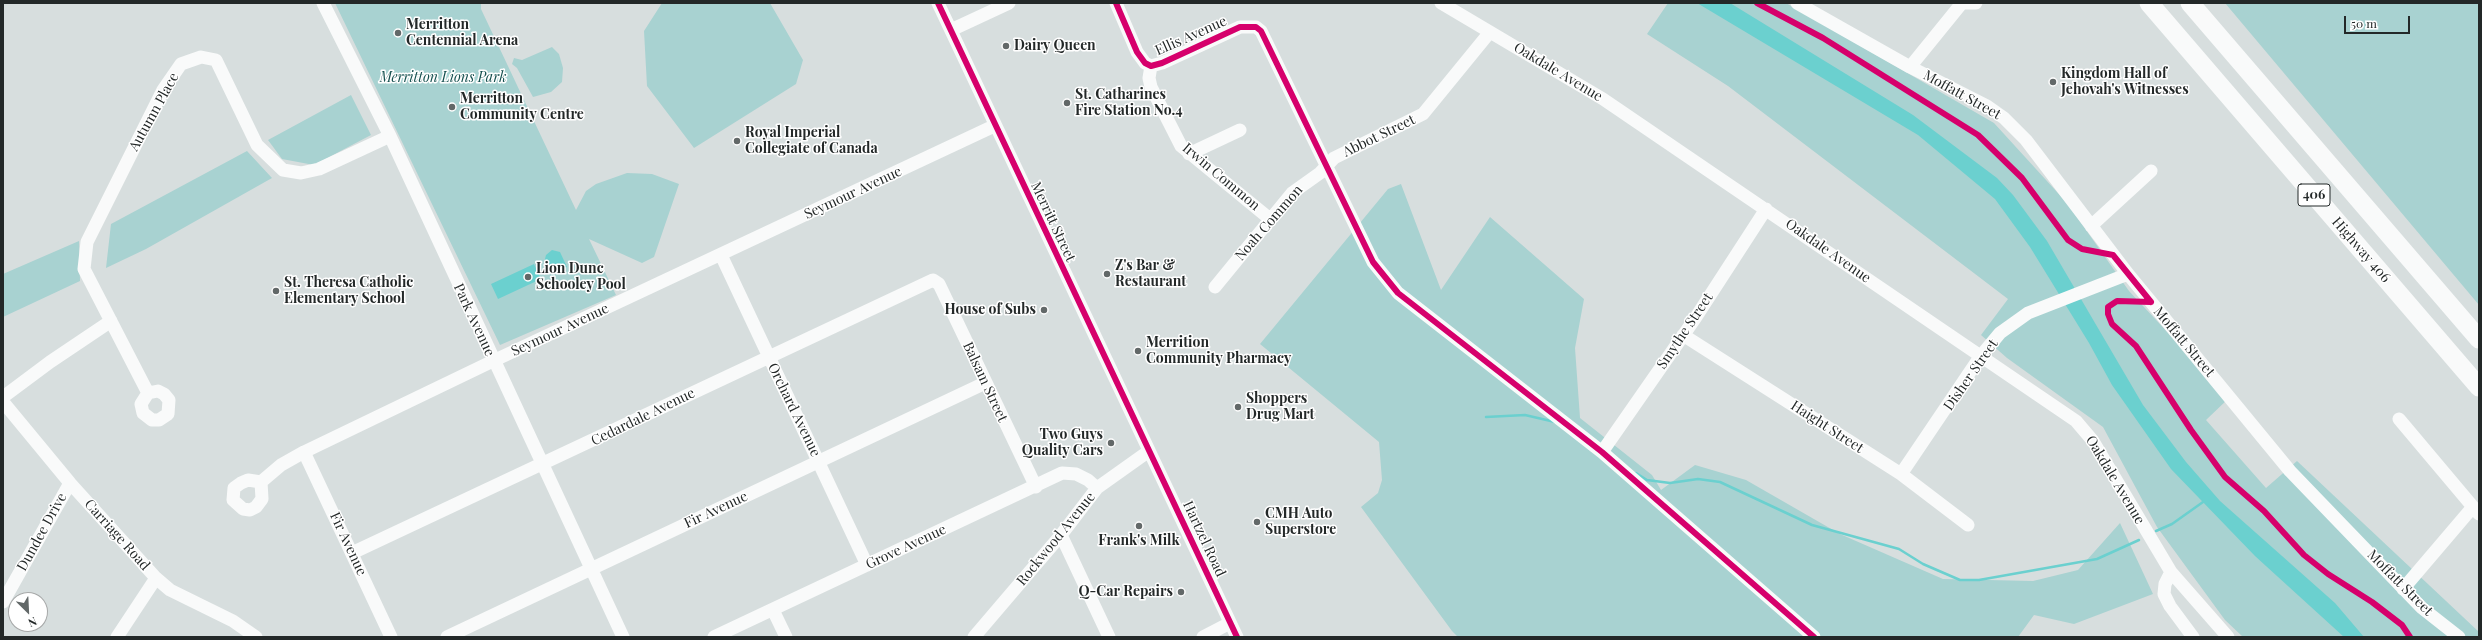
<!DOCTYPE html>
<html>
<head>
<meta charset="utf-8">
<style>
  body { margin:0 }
  #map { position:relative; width:2482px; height:640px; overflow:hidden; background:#d7dede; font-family:"Playfair Display",serif }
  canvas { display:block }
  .frame { position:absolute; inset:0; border:4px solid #232828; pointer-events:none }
  .north { position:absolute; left:8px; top:592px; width:40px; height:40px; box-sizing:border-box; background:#fff; border:1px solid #a7a9a9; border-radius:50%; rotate:156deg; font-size:11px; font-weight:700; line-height:16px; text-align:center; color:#232828 }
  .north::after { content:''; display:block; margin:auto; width:14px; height:18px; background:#626868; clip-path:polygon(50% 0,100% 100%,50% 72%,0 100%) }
  .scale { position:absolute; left:2344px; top:16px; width:66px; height:18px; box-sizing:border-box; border:2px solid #232828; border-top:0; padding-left:5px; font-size:12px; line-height:14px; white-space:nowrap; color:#232828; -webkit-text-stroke:3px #fff; paint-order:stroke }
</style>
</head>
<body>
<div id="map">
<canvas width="2482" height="640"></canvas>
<div class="frame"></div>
<div class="north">N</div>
<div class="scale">50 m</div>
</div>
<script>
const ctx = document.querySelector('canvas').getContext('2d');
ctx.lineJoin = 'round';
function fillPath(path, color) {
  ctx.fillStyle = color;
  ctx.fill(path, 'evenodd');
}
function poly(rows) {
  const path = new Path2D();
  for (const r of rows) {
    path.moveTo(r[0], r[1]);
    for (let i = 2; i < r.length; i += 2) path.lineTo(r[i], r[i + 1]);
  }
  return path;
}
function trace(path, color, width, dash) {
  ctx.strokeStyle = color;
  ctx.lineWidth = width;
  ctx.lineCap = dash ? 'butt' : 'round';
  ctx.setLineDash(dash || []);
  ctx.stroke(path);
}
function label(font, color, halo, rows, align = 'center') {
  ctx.font = font + ' "Playfair Display",serif';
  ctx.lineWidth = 3;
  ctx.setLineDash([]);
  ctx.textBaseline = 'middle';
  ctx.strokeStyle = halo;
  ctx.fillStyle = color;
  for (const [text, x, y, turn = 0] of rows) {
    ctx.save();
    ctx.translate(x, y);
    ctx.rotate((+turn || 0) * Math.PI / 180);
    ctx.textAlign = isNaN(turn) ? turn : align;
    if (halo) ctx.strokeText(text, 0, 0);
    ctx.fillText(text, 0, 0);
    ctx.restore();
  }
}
fillPath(poly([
  [335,3,481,3,481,9,576,210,586,191,596,184,627,173,652,174,679,184,654,257,642,263,589,239,616,295,500,345],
  [662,3,770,3,803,60,796,84,694,148,647,86,644,31],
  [1668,3,1786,3,1994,123,2067,203,2129,291,2229,398,2206,420,2266,488,2297,461,2479,632,2479,637,2243,637,2225,620,2157,527,2103,427,2007,358,1981,335,2008,299,1728,86,1647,34],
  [2225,3,2479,3,2479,305],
  [552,47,559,54,563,68,562,82,551,92,533,97,517,68,512,64,514,58,522,60],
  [351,95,371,135,314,165,282,159,268,140],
  [247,151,272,178,146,249,106,268,111,224],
  [1401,184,1441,290,1490,217,1584,299,1575,348,1580,418,1652,475,1661,490,1695,465,1746,480,1840,534,1943,579,2033,581,2078,570,2120,523,2153,594,2074,624,2034,615,2018,637,1458,637,1452,631,1361,507,1378,493,1382,480,1379,442,1260,344,1388,189],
  [79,241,80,281,3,317,3,274]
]), '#a8d2d1');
fillPath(poly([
  [1697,3,1730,3,1913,115,1997,178,2013,195,2047,241,2143,405,2186,462,2220,501,2335,603,2364,637,2344,637,2255,556,2171,469,2112,385,2089,343,2030,247,1995,199,1918,135],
  [552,250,560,252,567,267,552,274,545,259,546,255],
  [534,264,541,279,498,299,491,284]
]), '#6bd0cf');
trace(poly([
  [1486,417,1525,415,1555,422],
  [1636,473,1647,480,1670,483,1698,479,1720,482,1812,525,1899,549,1923,564,1960,580,1979,580,2097,559,2139,540],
  [2156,531,2172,524,2203,502]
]), '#6bd0cf', 2.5);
trace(poly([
  [323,3,390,136,623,637],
  [938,3,1237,637],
  [1116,3,1137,52,1145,63,1151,66,1162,63,1240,27,1256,27,1261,31,1373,262,1398,293,1602,452,1814,637],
  [1441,3,1603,99,2076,421,2093,441,2171,572,2228,637],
  [1797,3,1910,67,1987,106,2004,118,2026,140,2128,274,2290,471,2422,608,2459,637],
  [1966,3,1976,3],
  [951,30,1009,3],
  [1151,66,1149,78,1151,87,1181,146,1270,219],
  [1910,67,1962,3],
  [1189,154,1240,130],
  [2091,226,2151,171],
  [721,255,867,565],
  [1215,287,1292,193,1320,173,1334,158,1423,114,1490,32],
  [1683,335,1901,474,1968,525],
  [148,393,158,391,164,394,169,400,168,414,159,420,152,420,143,413,141,404,148,393,84,269,87,242,163,90,181,64,201,57,216,60,257,145,283,170,301,173,319,169,390,136],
  [3,397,50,362,111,321],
  [3,402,70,483,156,578,170,590,233,621,256,637],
  [2399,419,2479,514],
  [304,452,391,637],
  [1602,452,1696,317,1766,209],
  [1901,474,1980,357,2000,333,2028,313,2128,274],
  [261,482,248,480,241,483,234,488,233,500,243,509,250,510,256,507,262,499,261,482,281,465,304,452,493,361,994,126],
  [1061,535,1109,637],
  [352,553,933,280,939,284,1036,487],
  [2171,572,2165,584,2164,594,2170,606,2193,637],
  [2403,589,2472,508],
  [3,602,70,483],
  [773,610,786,637],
  [117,637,156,578],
  [447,637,985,383],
  [714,637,1062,473,1076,474,1088,480,1097,488],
  [974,637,1061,535,1097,488,1149,451],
  [1203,637,1230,623]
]), '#f9fafa', 13);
trace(poly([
  [2149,3,2479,387],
  [2190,3,2479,339]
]), '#f9fafa', 19);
trace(poly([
  [938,3,1237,637],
  [1116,3,1137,52,1145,63,1151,66,1162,63,1240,27,1256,27,1261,31,1373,262,1398,293,1602,452,1814,637],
  [1757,3,1823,38,1978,135,2022,178,2068,240,2082,249,2113,255,2151,302],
  [2151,302,2117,301,2108,307,2108,314,2112,324,2136,346,2191,430,2225,477,2264,511,2304,555,2328,574,2372,602,2402,625,2410,637]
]), '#d6006c', 6);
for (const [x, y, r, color] of [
  [398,33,4,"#626868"],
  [1006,46,4,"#626868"],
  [2053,82,4,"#626868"],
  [1067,103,4,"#626868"],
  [452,107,4,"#626868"],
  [737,141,4,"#626868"],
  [1107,274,4,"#626868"],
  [528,277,4,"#626868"],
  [276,291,4,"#626868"],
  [1044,310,4,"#626868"],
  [1138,351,4,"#626868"],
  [1238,407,4,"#626868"],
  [1111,443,4,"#626868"],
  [1257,522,4,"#626868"],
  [1139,526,4,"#626868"],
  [1181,592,4,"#626868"]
]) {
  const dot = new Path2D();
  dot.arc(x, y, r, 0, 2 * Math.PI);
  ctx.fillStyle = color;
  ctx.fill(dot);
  trace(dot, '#fff', 1.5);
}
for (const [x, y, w] of [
  [2314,195,32]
]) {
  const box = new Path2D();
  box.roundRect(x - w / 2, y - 11, w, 22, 3);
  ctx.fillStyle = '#fff';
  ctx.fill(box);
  trace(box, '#232828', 1);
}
label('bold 13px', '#232828', null, [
  ["406",2314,195]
]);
label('bold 14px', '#232828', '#fff', [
  ["Merritton",406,25],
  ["Centennial Arena",406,41],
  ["Dairy Queen",1014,46],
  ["Kingdom Hall of",2061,74],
  ["Jehovah's Witnesses",2061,90],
  ["St. Catharines",1075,95],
  ["Fire Station No.4",1075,111],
  ["Merritton",460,99],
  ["Community Centre",460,115],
  ["Royal Imperial",745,133],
  ["Collegiate of Canada",745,149],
  ["Z's Bar &",1115,266],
  ["Restaurant",1115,282],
  ["Lion Dunc",536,269],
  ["Schooley Pool",536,285],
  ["St. Theresa Catholic",284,283],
  ["Elementary School",284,299],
  ["House of Subs",1036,310,"right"],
  ["Merrition",1146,343],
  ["Community Pharmacy",1146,359],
  ["Shoppers",1246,399],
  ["Drug Mart",1246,415],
  ["Two Guys",1103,435,"right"],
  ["Quality Cars",1103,451,"right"],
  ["CMH Auto",1265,514],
  ["Superstore",1265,530],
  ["Frank's Milk",1139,541,"center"],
  ["Q-Car Repairs",1173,592,"right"]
], 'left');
label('14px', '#232828', '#fff', [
  ["Ellis Avenue",1191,36,-24],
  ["Oakdale Avenue",1558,72,31],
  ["Moffatt Street",1962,95,29],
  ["Autumn Place",154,112,-61],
  ["Abbot Street",1379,136,-26],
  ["Irwin Common",1221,177,40],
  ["Seymour Avenue",853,193,-25],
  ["Merritt Street",1053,222,65],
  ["Noah Common",1269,223,-49],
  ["Highway 406",2361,250,49],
  ["Oakdale Avenue",1828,251,35],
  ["Park Avenue",474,320,65],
  ["Seymour Avenue",560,330,-25],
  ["Smythe Street",1685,331,-56],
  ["Moffatt Street",2184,342,50],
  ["Disher Street",1971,375,-55],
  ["Balsam Street",985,382,65],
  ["Orchard Avenue",794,410,64],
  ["Cedardale Avenue",643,417,-26],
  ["Haight Street",1827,427,33],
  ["Oakdale Avenue",2115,480,59],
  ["Fir Avenue",716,510,-25],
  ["Dundee Drive",42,532,-61],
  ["Carriage Road",117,535,48],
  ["Rockwood Avenue",1056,539,-51],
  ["Hartzel Road",1204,539,65],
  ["Fir Avenue",348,544,65],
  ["Grove Avenue",906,547,-25],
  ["Moffatt Street",2400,583,45]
]);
label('italic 14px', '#15504f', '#fff', [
  ["Merritton Lions Park",443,78]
]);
</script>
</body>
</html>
